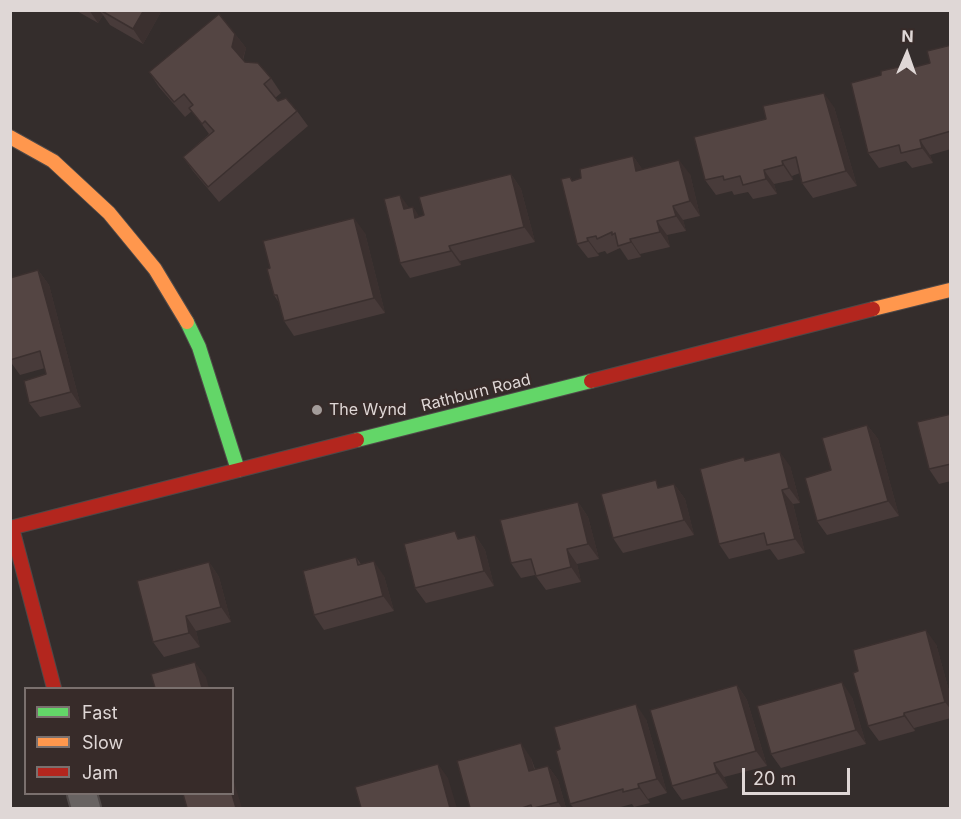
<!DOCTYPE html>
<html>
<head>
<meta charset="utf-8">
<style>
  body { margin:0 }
  #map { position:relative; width:961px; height:819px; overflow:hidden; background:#342d2c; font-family:Inter,sans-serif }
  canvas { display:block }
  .frame { position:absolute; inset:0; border:12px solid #dfd7d6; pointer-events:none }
  .legend { position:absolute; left:24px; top:687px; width:210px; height:108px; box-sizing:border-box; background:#372b29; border:2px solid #7a706e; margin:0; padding:8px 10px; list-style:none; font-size:18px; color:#dfd7d6 }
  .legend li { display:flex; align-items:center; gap:12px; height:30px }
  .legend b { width:30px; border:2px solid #7a706e }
  .north { position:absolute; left:877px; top:24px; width:60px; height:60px; -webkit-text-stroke:4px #372b29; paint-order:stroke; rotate:2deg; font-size:16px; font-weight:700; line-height:24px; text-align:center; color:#dfd7d6 }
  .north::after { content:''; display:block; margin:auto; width:21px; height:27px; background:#dfd7d6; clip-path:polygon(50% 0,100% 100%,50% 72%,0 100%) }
  .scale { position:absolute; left:742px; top:768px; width:108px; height:27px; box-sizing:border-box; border:3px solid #dfd7d6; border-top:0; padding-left:8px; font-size:18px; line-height:21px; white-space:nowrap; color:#dfd7d6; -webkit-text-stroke:4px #372b29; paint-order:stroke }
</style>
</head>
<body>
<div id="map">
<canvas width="961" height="819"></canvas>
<div class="frame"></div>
<ul class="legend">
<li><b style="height:8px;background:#63d668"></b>Fast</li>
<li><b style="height:8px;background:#ff974d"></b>Slow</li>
<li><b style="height:8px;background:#b3261e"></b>Jam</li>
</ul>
<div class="north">N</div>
<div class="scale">20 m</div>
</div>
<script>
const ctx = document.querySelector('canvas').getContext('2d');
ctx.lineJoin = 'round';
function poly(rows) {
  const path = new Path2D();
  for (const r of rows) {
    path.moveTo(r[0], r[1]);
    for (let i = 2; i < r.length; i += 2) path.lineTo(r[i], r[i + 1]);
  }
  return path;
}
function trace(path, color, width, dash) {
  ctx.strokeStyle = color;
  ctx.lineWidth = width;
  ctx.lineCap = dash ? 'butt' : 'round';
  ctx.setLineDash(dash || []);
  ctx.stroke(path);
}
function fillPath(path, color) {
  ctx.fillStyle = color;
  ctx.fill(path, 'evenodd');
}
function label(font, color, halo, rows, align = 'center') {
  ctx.font = font + ' Inter,sans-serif';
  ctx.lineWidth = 4.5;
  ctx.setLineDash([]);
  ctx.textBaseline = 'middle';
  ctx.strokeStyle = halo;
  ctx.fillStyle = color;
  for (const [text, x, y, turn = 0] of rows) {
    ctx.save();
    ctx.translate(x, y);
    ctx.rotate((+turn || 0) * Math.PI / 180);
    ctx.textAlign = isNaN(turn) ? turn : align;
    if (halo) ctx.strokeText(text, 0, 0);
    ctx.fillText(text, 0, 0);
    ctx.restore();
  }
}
const street = poly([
  [82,794,86,808]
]);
const fast = poly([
  [187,322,199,347,238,470],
  [357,440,591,381]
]);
const slow = poly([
  [10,137,53,161,109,213,155,269,187,322],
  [873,309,950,290]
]);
const jam = poly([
  [591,381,873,309],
  [10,528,357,440],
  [12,528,54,688]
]);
trace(street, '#4f4948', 32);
trace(fast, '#4f4948', 16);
trace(slow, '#4f4948', 16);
trace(jam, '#4f4948', 16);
trace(street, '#686362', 28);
trace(fast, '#63d668', 14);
trace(slow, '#ff974d', 14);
trace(jam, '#b3261e', 14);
fillPath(poly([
  [75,10,162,10,143,44,110,25,103,15,98,23],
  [235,34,246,48,243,60,245,62,271,78,281,93,275,98,278,101,297,111,308,126,219,202,193,171,183,157,209,134,192,111,185,117,159,87,149,72],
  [951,45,951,149,930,155,933,163,912,168,906,161,879,168,868,153,909,68,930,63],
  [834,107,857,186,813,198,802,183,800,173,792,176,793,180,774,184,777,194,753,199,748,192,734,195,732,191,716,195,705,180],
  [633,156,642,169,690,174,700,216,683,220,686,231,667,235,670,247,640,254,641,257,628,260,620,248,607,254,605,251,598,253,599,256,588,258,577,244,570,177,573,181,581,178],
  [511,174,521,189,535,242,460,261,461,265,410,278,400,263,410,208,413,207,419,217,424,215],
  [365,233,385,313,294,336,284,321,279,303,274,295,270,268],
  [38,270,49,285,81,407,40,417,29,403,46,374,45,368,20,375,10,361,10,278],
  [951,414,951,481,939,484,929,469],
  [867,425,878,439,899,516,827,535,817,521,831,470],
  [747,460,790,466,800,503,793,504,805,553,778,560,770,549,729,559,719,544],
  [674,484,685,499,694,535,623,553,613,538,661,487],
  [578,502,588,517,599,559,577,564,581,582,546,590,535,575,521,578,511,563],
  [475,535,485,550,494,586,426,603,415,588,461,539],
  [356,557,361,564,384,576,394,611,324,630,314,615],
  [209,562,219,577,231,622,196,631,200,647,164,657,153,642],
  [936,644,951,698,951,718,914,728,915,731,879,741,868,726],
  [737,685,747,700,767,766,724,777,728,788,682,800,672,786],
  [852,697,866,744,781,768,771,754],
  [646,719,667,793,648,799,650,803,634,807,632,804,617,808,574,808,570,804],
  [531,758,535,769,548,766,558,780,566,808,470,808]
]), '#483b3a');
fillPath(poly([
  [89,10,99,10,103,15,98,23],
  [144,10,162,10,143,44,133,29],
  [235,34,246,48,242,61,232,47],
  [824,93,834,107,857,186,846,171],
  [920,140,930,155,933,163,922,148],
  [633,156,643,170,636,171],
  [679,160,690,174,700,216,690,201],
  [782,161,792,176,793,180,783,165],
  [764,170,774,184,777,194,766,179],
  [511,174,521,189,535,242,524,227],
  [400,195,411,210,404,209],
  [673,206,683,220,686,231,676,216],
  [413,207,423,222,415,218],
  [354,218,365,233,385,313,374,298],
  [657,221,667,235,670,247,660,232],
  [587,238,598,253,599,256,588,241],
  [630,239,640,254,641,257,631,242],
  [449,246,460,261,461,265,451,251],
  [38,270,49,285,81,407,71,392],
  [867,425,878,439,899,516,888,501],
  [780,452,790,466,800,503,789,488],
  [674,484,685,499,694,535,684,520],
  [782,490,793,504,805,553,795,539],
  [578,502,588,517,599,559,588,544],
  [475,535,485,550,494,586,484,571],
  [567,549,577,564,581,582,571,567],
  [374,561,384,576,394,611,383,596],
  [209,562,219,577,231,622,221,607],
  [186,616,196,631,200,647,189,633],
  [926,630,936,644,951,698,951,710,945,702],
  [195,662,206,677,209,688,202,688],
  [842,682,852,697,866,744,856,730],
  [737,685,747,700,767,766,756,751],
  [636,704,646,719,667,793,657,779],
  [904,713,914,728,915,731,904,716],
  [521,743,531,758,539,786,529,771],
  [714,763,724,777,728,788,717,773],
  [438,764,448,778,457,808,450,808],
  [548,766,558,780,566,808,562,808,558,802],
  [232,775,242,808,236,808,232,794],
  [638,784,648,799,650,803,639,788]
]), '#3b302f');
const building = poly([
  [100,10,144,10,133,29,100,10],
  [219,14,235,34,232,47,245,62,258,63,271,78,264,84,278,101,286,98,297,111,208,187,183,157,214,131,205,121,202,124,189,108,193,105,184,94,174,102,149,72,219,14],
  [951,45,951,131,920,140,922,148,901,153,899,145,868,153,851,83,881,75,881,71,907,65,907,69,930,63,927,51,951,45],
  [824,93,846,171,802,183,796,157,782,161,783,165,764,170,766,179,743,185,740,176,724,180,723,176,705,180,694,137,766,119,763,106,824,93],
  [633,156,636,171,679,160,690,201,673,206,676,216,657,221,660,232,630,239,631,242,618,246,615,233,612,235,612,232,597,239,596,236,587,238,588,241,577,244,561,179,570,177,572,181,581,178,580,169,633,156],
  [511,174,524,227,449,246,451,251,400,263,384,199,400,195,404,209,413,207,415,218,424,215,419,197,511,174],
  [354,218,374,298,284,321,277,295,274,295,267,269,270,268,263,241,354,218],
  [38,270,71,392,29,403,24,381,46,374,40,351,10,360,10,278,38,270],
  [951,414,951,464,929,469,917,422,951,414],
  [867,425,888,501,817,521,805,478,831,470,822,438,867,425],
  [780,452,789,488,782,490,795,539,767,545,764,533,719,544,700,469,744,457,745,461,780,452],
  [656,480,658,488,674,484,684,520,613,538,601,494,656,480],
  [578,502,588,544,567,549,571,567,536,576,531,559,511,563,500,520,578,502],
  [455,531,458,539,475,535,484,571,415,588,404,544,455,531],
  [356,557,358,565,374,561,383,596,314,615,303,571,356,557],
  [209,562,221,607,186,616,189,633,153,642,137,581,209,562],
  [926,630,945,702,904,713,904,716,868,726,853,673,858,671,853,650,926,630],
  [195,662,202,688,155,688,151,674,195,662],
  [842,682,856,730,771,754,757,706,842,682],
  [737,685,756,751,714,763,717,773,672,786,650,710,737,685],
  [636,704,657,779,638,784,639,788,623,792,623,789,570,804,556,751,560,749,554,727,636,704],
  [521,743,529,771,548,766,558,802,534,808,532,808,531,805,522,808,470,808,457,761,521,743],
  [438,764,450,808,361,808,355,787,438,764],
  [183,794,232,794,236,808,187,808,183,794]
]);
fillPath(building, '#544543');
trace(building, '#3b302f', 1.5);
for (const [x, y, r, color] of [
  [317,410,6,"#a39c9a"]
]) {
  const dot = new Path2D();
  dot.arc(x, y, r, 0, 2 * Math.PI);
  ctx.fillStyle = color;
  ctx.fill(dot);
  trace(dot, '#372b29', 2);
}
label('16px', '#dfd7d6', '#372b29', [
  ["Rathburn Road",476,393,-14]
]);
label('16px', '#dfd7d6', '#372b29', [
  ["The Wynd",329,410]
], 'left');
</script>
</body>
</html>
